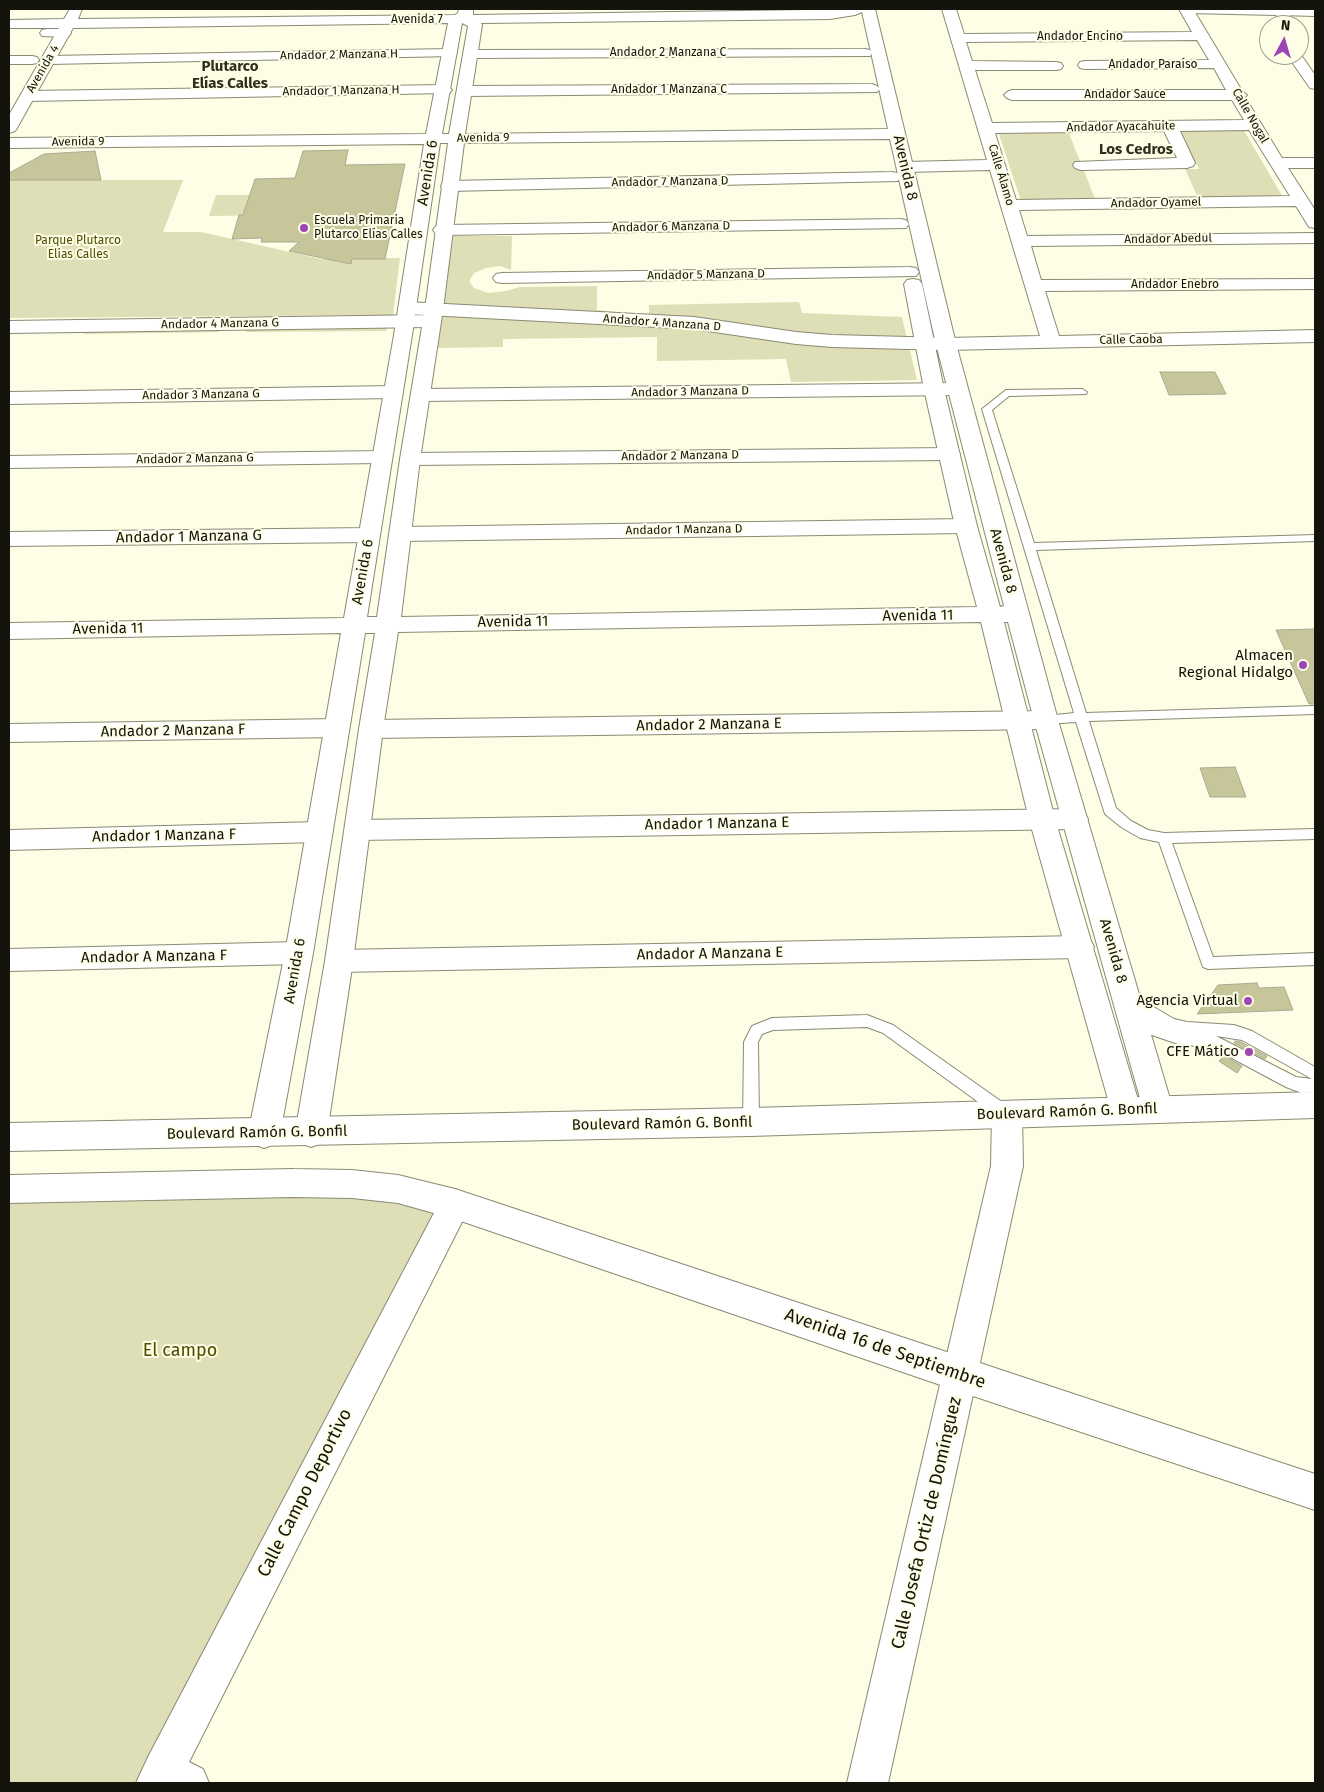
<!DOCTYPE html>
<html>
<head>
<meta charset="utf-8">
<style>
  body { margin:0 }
  #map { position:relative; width:1324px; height:1792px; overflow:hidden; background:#fdfee5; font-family:"Fira Sans",sans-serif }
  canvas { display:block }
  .frame { position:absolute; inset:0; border:10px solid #14140c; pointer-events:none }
  .north { position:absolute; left:1259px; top:15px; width:50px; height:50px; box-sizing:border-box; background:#fdfee5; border:1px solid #a0a08e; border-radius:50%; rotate:6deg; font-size:14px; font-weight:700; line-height:20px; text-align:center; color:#14140c }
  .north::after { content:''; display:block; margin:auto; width:18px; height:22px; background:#9b46b4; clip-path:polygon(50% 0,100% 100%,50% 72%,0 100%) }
</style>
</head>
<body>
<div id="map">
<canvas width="1324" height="1792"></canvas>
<div class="frame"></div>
<div class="north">N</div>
</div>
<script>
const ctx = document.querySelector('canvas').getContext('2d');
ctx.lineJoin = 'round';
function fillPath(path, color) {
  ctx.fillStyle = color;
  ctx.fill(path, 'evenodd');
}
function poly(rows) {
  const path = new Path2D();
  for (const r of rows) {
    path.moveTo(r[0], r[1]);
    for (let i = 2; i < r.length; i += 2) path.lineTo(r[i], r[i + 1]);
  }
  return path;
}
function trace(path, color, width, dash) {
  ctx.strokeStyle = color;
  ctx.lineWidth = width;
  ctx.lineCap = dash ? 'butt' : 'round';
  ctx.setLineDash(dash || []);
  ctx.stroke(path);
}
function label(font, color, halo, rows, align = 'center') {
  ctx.font = font + ' "Fira Sans",sans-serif';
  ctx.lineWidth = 4;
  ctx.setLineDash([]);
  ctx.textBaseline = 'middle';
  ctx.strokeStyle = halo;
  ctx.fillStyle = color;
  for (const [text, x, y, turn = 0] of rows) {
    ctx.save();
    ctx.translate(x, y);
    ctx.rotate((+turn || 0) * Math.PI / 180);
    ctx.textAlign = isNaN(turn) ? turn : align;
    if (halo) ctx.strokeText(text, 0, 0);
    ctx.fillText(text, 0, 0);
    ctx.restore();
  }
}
fillPath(poly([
  [1178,129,1243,129,1284,199,1199,200,1185,169,1199,169],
  [998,131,1068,131,1096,201,1021,201],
  [9,180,183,180,163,232,201,232,321,259,400,258,393,315,9,318],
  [216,195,288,195,282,215,209,216],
  [452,236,512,236,511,270,500,266,486,268,474,273,469,281,474,288,488,293,506,291,520,287,597,286,597,310,649,315,649,305,799,302,802,313,902,317,917,380,791,382,786,359,657,361,657,337,503,339,503,347,434,348],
  [387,326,386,331,246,332,247,327],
  [220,327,219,332,84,334,86,329],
  [398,1175,453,1195,153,1783,9,1783,9,1184]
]), '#dedeb7');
const building = poly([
  [348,150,345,165,405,164,385,259,352,259,351,264,289,251,299,242,261,242,262,238,232,239,239,215,243,215,255,179,295,178,303,151,348,150],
  [95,151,101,180,9,180,9,173,44,154,95,151],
  [1160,372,1215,372,1226,394,1169,395,1160,372],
  [1315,629,1315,704,1309,704,1276,630,1315,629],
  [1235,767,1246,797,1210,797,1200,768,1235,767],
  [1257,983,1259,988,1284,987,1293,1010,1197,1014,1218,985,1257,983],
  [1235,1041,1241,1042,1267,1056,1265,1059,1234,1043,1235,1041],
  [1224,1056,1242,1066,1237,1073,1219,1061,1224,1056]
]);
fillPath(building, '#c6c69a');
trace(building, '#aaaa93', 1);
const lane = poly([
  [1082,389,1087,392,1086,394,1009,396,992,410,1034,543,1315,535,1315,541,1036,550,1086,713,1315,706,1315,714,1089,721,1116,808,1131,821,1148,830,1164,833,1315,829,1315,839,1172,843,1213,957,1315,953,1315,965,1208,969,1203,967,1159,842,1140,838,1121,827,1105,814,1076,722,1046,724,1040,720,1046,716,1074,713,982,409,1006,390,1082,389],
  [1128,992,1174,1019,1187,1022,1234,1025,1252,1031,1315,1067,1315,1092,1302,1093,1286,1087,1213,1048,1178,1044,1146,1033,1137,1012,1123,1002,1121,998,1123,994,1128,992],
  [1216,1036,1242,1040,1312,1079,1296,1077,1216,1036],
  [867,1015,893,1025,1009,1107,1012,1112,1009,1117,1004,1119,999,1117,883,1033,867,1027,773,1030,762,1034,758,1042,759,1122,756,1127,751,1129,746,1127,743,1122,744,1042,752,1026,772,1018,867,1015]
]);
const street = poly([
  [942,9,956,9,964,34,1192,32,1179,9,1193,9,1242,91,1247,95,1245,97,1282,158,1315,158,1315,168,1288,168,1315,210,1315,228,1309,227,1296,206,1019,210,1027,236,1315,233,1315,243,1031,246,1041,280,1315,279,1315,289,1045,291,1059,336,1315,330,1315,342,946,350,832,347,796,344,694,329,407,314,400,312,398,308,400,304,407,302,694,317,796,332,832,335,946,338,1040,336,990,170,905,172,899,170,897,167,899,164,905,162,987,160,942,9],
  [1197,40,1209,60,1085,61,1080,62,1078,65,1080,68,1085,69,1214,68,1226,90,1012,90,1007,92,1004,95,1007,98,1012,100,1232,100,1244,120,992,123,975,70,1056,70,1061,69,1063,66,1061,63,1056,62,972,61,966,42,1197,40],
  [1249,130,1290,196,1016,200,995,133,1164,131,1177,158,1075,162,1073,165,1075,168,1081,170,1187,168,1193,166,1195,163,1180,131,1249,130],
  [1275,9,1315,9,1315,16,1280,15,1275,14,1273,11,1275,9],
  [47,29,64,29,69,30,71,33,69,36,64,37,42,36,40,33,42,30,47,29],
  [450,49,455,50,457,53,455,56,49,64,44,63,42,60,44,57,49,56,450,49],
  [865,49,870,50,872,53,870,56,470,58,465,57,463,54,465,51,470,50,865,49],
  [9,56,32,56,37,57,39,60,37,63,32,64,9,64,9,56],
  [872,84,877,86,880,89,877,92,465,96,460,94,457,91,460,88,465,86,872,84],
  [444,85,449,87,452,90,449,93,28,101,23,99,20,96,23,93,28,91,444,85],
  [892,172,898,173,900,177,898,181,449,191,443,190,441,186,443,182,449,181,892,172],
  [900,219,906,220,909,224,906,228,442,235,436,234,433,230,436,226,442,225,900,219],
  [910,267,916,268,919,272,916,276,502,283,496,282,493,278,496,274,502,273,910,267],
  [430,315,437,317,439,321,437,325,430,327,9,333,9,321,430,315],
  [958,383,965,385,968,389,965,393,958,395,421,401,414,399,411,395,414,391,421,389,958,383],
  [393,386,400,388,403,392,400,396,393,398,9,404,9,392,393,386],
  [950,448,957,450,960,454,957,458,950,460,410,465,403,463,400,459,403,455,410,453,950,448],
  [382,451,389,453,392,457,389,461,382,463,9,468,9,456,382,451],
  [966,519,974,521,977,526,974,531,966,533,401,541,393,539,390,534,393,529,401,527,966,519],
  [369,528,377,530,380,535,377,540,369,542,9,546,9,532,369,528],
  [1046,711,1055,714,1058,720,1055,726,1046,729,371,738,362,735,359,729,362,723,371,720,1046,711],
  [337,719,346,722,349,728,346,734,337,737,9,742,9,724,337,719],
  [1075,809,1084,812,1088,819,1084,826,1075,829,359,840,350,837,346,830,350,823,359,820,1075,809],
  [319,822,328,825,332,832,328,839,319,842,9,850,9,830,319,822],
  [1080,936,1090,939,1094,947,1090,955,1080,958,339,972,329,969,325,961,329,953,339,950,1080,936],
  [299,942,309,945,313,953,309,961,299,964,9,971,9,949,299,942],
  [1007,1101,1018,1105,1022,1114,1023,1166,888,1783,847,1783,991,1166,992,1114,996,1105,1007,1101],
  [455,1189,466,1194,471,1204,466,1214,189,1762,203,1769,209,1783,136,1783,148,1757,444,1194,455,1189]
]);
const secondary = poly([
  [70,9,82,9,78,19,455,15,458,13,459,9,473,9,473,15,875,9,956,344,1058,720,1173,1109,1169,1118,1158,1122,1147,1118,1143,1109,1034,720,1008,622,1004,622,1055,819,1141,1110,1137,1119,1126,1123,1115,1119,1111,1110,1029,819,981,622,398,632,383,729,353,961,327,1133,322,1143,311,1147,300,1143,295,1133,325,961,359,729,375,633,365,633,313,953,280,1134,275,1144,264,1148,253,1144,248,1134,285,953,341,633,9,639,9,623,344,618,394,335,424,144,9,148,9,138,426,134,448,23,73,28,17,128,15,131,9,133,9,115,59,28,9,28,9,20,64,19,70,9],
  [862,12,888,129,465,134,482,25,481,23,830,19,855,15,862,12],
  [462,23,468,26,449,134,442,134,462,23],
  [890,139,936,344,1004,606,1000,607,977,526,944,389,922,284,919,280,913,279,907,280,904,284,924,389,955,526,977,607,401,617,420,459,443,309,464,143,890,139],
  [440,143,448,143,425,309,400,459,377,617,367,617,412,335,440,143],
  [1181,9,1285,9,1297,25,1283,25,1276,15,1188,13,1181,9],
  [1299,52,1315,75,1315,89,1310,88,1287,55,1299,55,1299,52]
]);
const primary = poly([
  [1315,1092,1315,1118,751,1136,9,1151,9,1123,751,1108,1315,1092],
  [293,1169,352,1170,398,1175,455,1189,1315,1474,1315,1510,961,1392,455,1219,398,1203,352,1198,293,1197,9,1203,9,1175,293,1169]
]);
trace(lane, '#8a8a74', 2);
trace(street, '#8a8a74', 2);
trace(secondary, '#8a8a74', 2);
trace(primary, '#8a8a74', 2);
fillPath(lane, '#fff');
fillPath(street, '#fff');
fillPath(secondary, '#fff');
fillPath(primary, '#fff');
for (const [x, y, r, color] of [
  [304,228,5,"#9b46b4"],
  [1303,665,5,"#9b46b4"],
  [1248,1001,5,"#9b46b4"],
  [1249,1052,5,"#9b46b4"]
]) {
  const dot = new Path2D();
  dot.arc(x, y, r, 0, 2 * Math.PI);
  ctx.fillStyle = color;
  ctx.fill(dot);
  trace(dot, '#fdfee5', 2);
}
label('12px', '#14140c', '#fdfee5', [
  ["Avenida 7",417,20],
  ["Andador Encino",1080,37],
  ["Andador 2 Manzana C",668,53],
  ["Andador 2 Manzana H",339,55,-1],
  ["Andador Paraíso",1153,65],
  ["Avenida 4",43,69,-60],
  ["Andador 1 Manzana C",669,90],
  ["Andador 1 Manzana H",341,91,-1],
  ["Andador Sauce",1125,95],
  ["Calle Nogal",1250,116,60],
  ["Andador Ayacahuite",1121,127,-1],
  ["Avenida 9",483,138,-1],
  ["Avenida 9",78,142,-1],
  ["Calle Álamo",1001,175,73],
  ["Andador 7 Manzana D",670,182,-1],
  ["Andador Oyamel",1156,203,-1],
  ["Andador 6 Manzana D",671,227,-1],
  ["Andador Abedul",1168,239,-1],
  ["Andador 5 Manzana D",706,275,-1],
  ["Andador Enebro",1175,285],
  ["Andador 4 Manzana D",662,323,4],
  ["Andador 4 Manzana G",220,324,-1],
  ["Calle Caoba",1131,340,-1],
  ["Andador 3 Manzana D",690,392,-1],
  ["Andador 3 Manzana G",201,395,-1],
  ["Andador 2 Manzana D",680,456,-1],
  ["Andador 2 Manzana G",195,459,-1],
  ["Andador 1 Manzana D",684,530,-1]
]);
label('12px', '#14140c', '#fdfee5', [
  ["Escuela Primaria",314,221],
  ["Plutarco Elías Calles",314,235]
], 'left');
label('12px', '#504d00', '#fdfee5', [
  ["Parque Plutarco",78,241],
  ["Elias Calles",78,255]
]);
label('bold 15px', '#2f2f1c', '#fdfee5', [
  ["Plutarco",230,67],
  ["Elías Calles",230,84],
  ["Los Cedros",1136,150]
]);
label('15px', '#14140c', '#fdfee5', [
  ["Avenida 8",905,168,77],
  ["Avenida 6",428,173,-81],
  ["Andador 1 Manzana G",189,537,-1],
  ["Avenida 8",1003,561,75],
  ["Avenida 6",363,572,-80],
  ["Avenida 11",918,616,-1],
  ["Avenida 11",513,622,-1],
  ["Avenida 11",108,629,-1],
  ["Andador 2 Manzana E",709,725,-1],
  ["Andador 2 Manzana F",173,731,-1],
  ["Andador 1 Manzana E",717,824,-1],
  ["Andador 1 Manzana F",164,836,-1],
  ["Avenida 8",1113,951,74],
  ["Andador A Manzana E",710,954,-1],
  ["Andador A Manzana F",154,957,-1],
  ["Avenida 6",295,971,-80],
  ["Boulevard Ramón G. Bonfil",1067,1112,-2],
  ["Boulevard Ramón G. Bonfil",662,1124,-1],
  ["Boulevard Ramón G. Bonfil",257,1133,-1]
]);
label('15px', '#14140c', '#fdfee5', [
  ["Almacen",1293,656],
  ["Regional Hidalgo",1293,673],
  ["Agencia Virtual",1238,1001],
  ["CFE Mático",1239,1052]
], 'right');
label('18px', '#14140c', '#fdfee5', [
  ["Avenida 16 de Septiembre",885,1349,19],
  ["Calle Campo Deportivo",305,1493,-63],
  ["Calle Josefa Ortiz de Domínguez",927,1523,-77]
]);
label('18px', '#504d00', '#fdfee5', [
  ["El campo",180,1351]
]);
</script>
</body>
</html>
